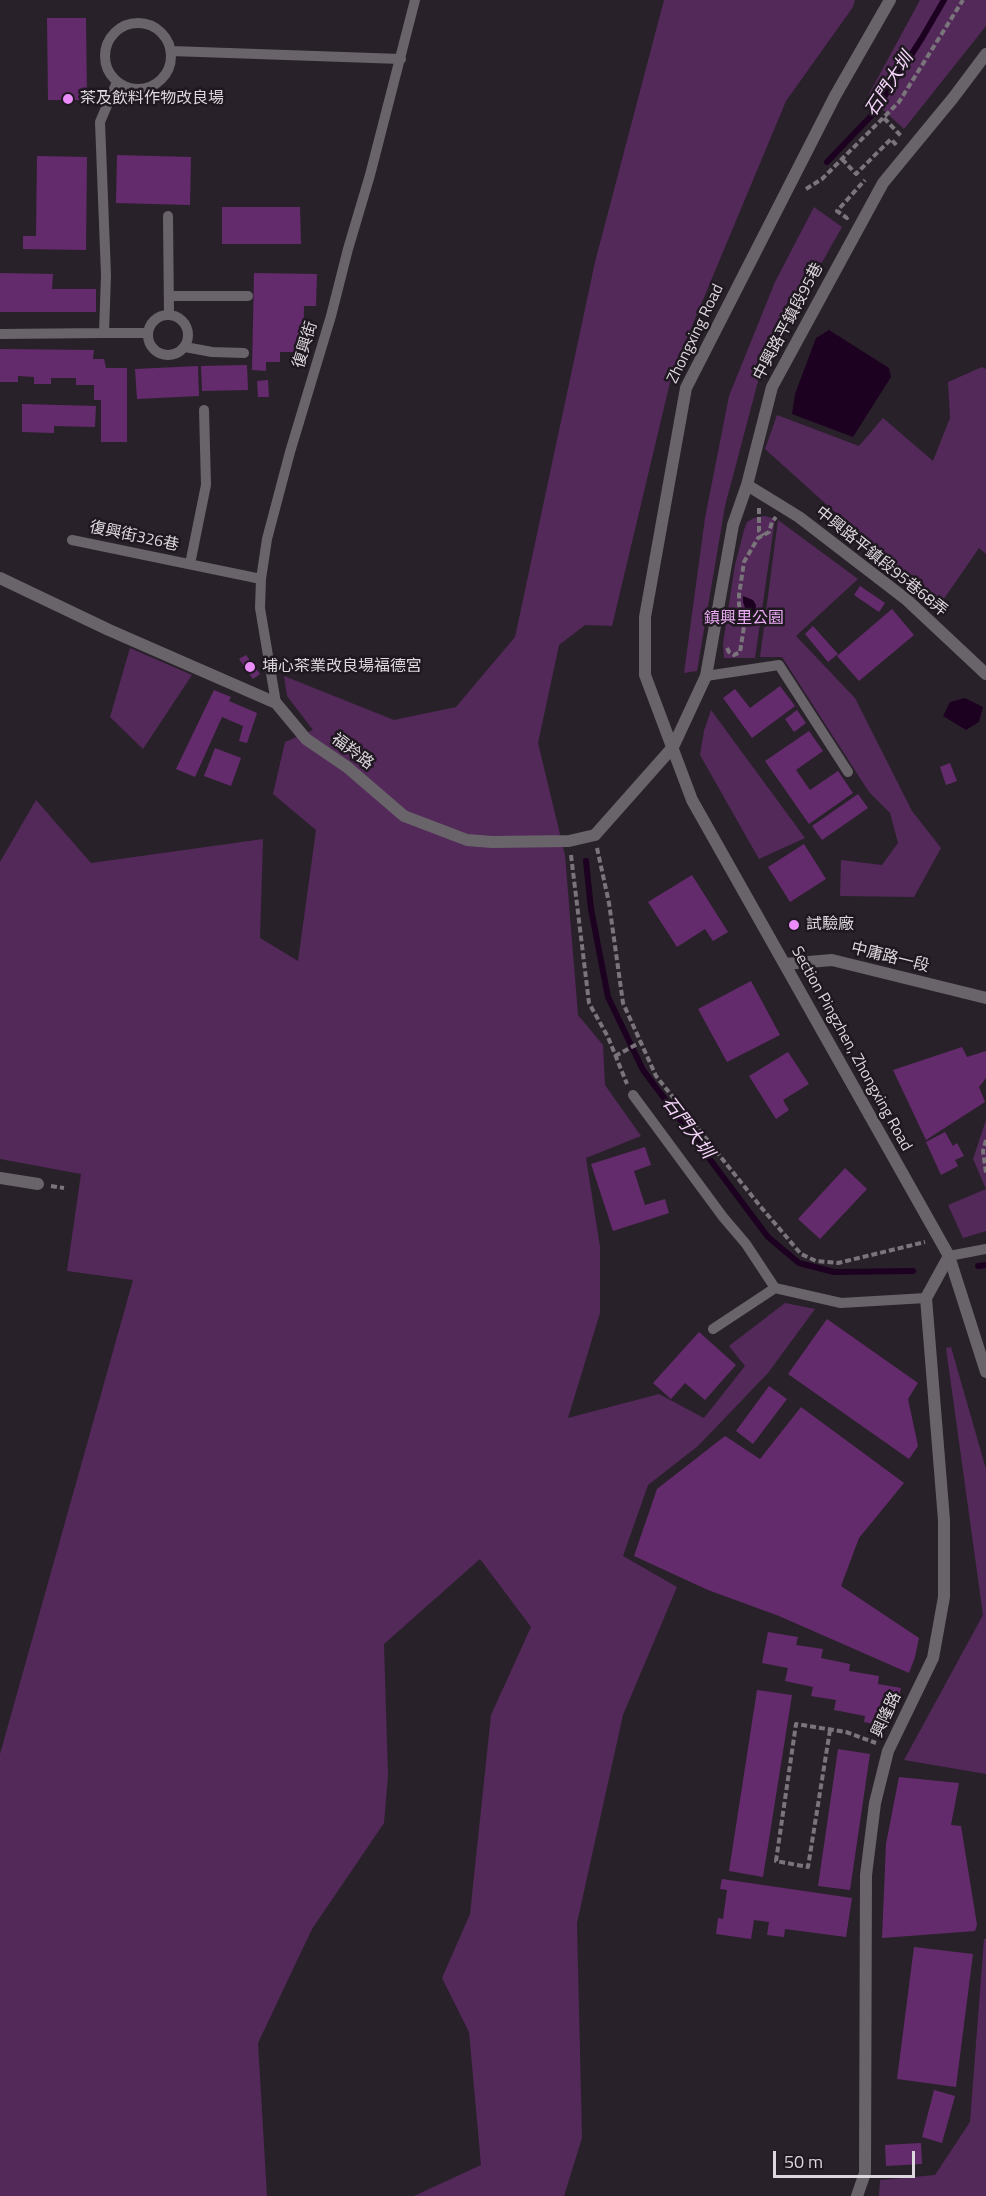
<!DOCTYPE html>
<html>
<head>
<meta charset="utf-8">
<style>
  body { margin:0 }
  #map { position:relative; width:986px; height:2196px; overflow:hidden; background:#29212a; font-family:"Titillium Web",sans-serif }
  canvas { display:block }
  .scale { position:absolute; left:773px; top:2151px; width:142px; height:27px; box-sizing:border-box; border:3px solid #ddd8dd; border-top:0; padding-left:8px; font-size:18px; line-height:21px; white-space:nowrap; color:#ddd8dd; -webkit-text-stroke:4px #1f1820; paint-order:stroke }
</style>
</head>
<body>
<div id="map">
<canvas width="986" height="2196"></canvas>
<div class="scale">50 m</div>
</div>
<script>
const ctx = document.querySelector('canvas').getContext('2d');
ctx.lineJoin = 'round';
function fillPath(path, color) {
  ctx.fillStyle = color;
  ctx.fill(path, 'evenodd');
}
function poly(rows) {
  const path = new Path2D();
  for (const r of rows) {
    if (r.length === 3) {
      path.moveTo(r[0] + r[2], r[1]);
      path.arc(r[0], r[1], r[2], 0, 2 * Math.PI);
      continue;
    }
    path.moveTo(r[0], r[1]);
    for (let i = 2; i < r.length; i += 2) path.lineTo(r[i], r[i + 1]);
  }
  return path;
}
function trace(path, color, width, dash) {
  ctx.strokeStyle = color;
  ctx.lineWidth = width;
  ctx.lineCap = dash ? 'butt' : 'round';
  ctx.setLineDash(dash || []);
  ctx.stroke(path);
}
function label(font, color, halo, rows, align = 'center') {
  ctx.font = font + ' "Titillium Web","Noto Sans TC",sans-serif';
  ctx.lineWidth = 5;
  ctx.setLineDash([]);
  ctx.textBaseline = 'middle';
  ctx.strokeStyle = halo;
  ctx.fillStyle = color;
  for (const [text, x, y, turn = 0] of rows) {
    ctx.save();
    ctx.translate(x, y);
    ctx.rotate((+turn || 0) * Math.PI / 180);
    ctx.textAlign = isNaN(turn) ? turn : align;
    if (halo) ctx.strokeText(text, 0, 0);
    ctx.fillText(text, 0, 0);
    ctx.restore();
  }
}
fillPath(poly([
  [664,0,855,0,853,7,786,101,672,374,612,626,585,625,559,645,538,743,565,855,578,1015,603,1045,605,1085,641,1136,586,1158,600,1247,600,1313,568,1418,659,1394,704,1418,745,1366,729,1346,785,1303,815,1309,768,1373,698,1446,648,1485,623,1556,677,1587,623,1715,577,1923,582,2138,564,2196,414,2196,481,2165,469,2032,442,1978,470,1914,491,1715,531,1627,480,1559,384,1644,388,1776,384,1823,312,1929,258,2043,267,2196,0,2196,0,1754,133,1280,67,1271,81,1174,0,1159,0,862,36,800,91,863,263,839,260,938,298,961,316,830,273,794,285,742,313,730,287,696,284,676,394,720,456,707,515,637,595,262],
  [920,0,986,0,986,26,904,129,868,96],
  [814,207,842,227,761,370,725,506,697,671,684,673,705,518,729,396,775,282],
  [982,367,986,369,986,554,979,548,939,606,765,449,777,415,859,446,883,418,933,461,950,418,948,382],
  [765,516,775,519,755,658,724,658,723,644,727,617,735,565,744,530,747,522,754,518],
  [778,520,858,579,796,636,855,698,912,811,941,848,914,897,840,896,841,860,882,865,898,843,890,813,869,792,782,657,760,657],
  [130,648,192,675,143,749,110,717],
  [711,710,805,838,759,859,700,755,704,731],
  [986,1120,986,1231,963,1238,948,1205,986,1189,973,1159],
  [951,1347,986,1469,986,1774,904,1760,983,1615,946,1348],
  [984,1939,986,1939,986,2196,879,2196,880,2180,935,2175,970,2122]
]), '#532959');
fillPath(poly([
  [829,330,889,368,891,377,853,437,792,414,795,394,816,338],
  [743,596,753,600,756,605,754,623,751,624,743,602],
  [965,698,983,707,979,722,966,730,943,716,950,702]
]), '#1c0120');
trace(poly([
  [827,162,873,114,922,38,944,0],
  [586,861,591,909,608,997,643,1070,768,1237,799,1263,834,1272,913,1271],
  [978,1266,986,1265]
]), '#1c0120', 6);
fillPath(poly([
  [47,18,86,18,87,100,48,100],
  [117,155,191,157,190,205,116,203],
  [37,156,87,157,86,250,23,249,23,236,36,236],
  [222,207,300,207,301,244,222,244],
  [0,273,53,274,52,289,96,289,96,312,0,312],
  [254,273,317,274,316,306,304,306,303,352,280,352,280,362,266,362,266,371,252,370],
  [0,349,94,350,93,359,104,359,106,368,127,368,127,442,101,442,101,400,94,400,94,385,76,385,76,378,51,378,51,384,34,384,34,377,18,376,18,382,0,382],
  [247,365,248,390,202,391,201,366],
  [198,366,199,396,137,399,135,369],
  [268,380,269,397,258,397,257,381],
  [22,404,96,406,95,427,54,426,54,433,22,432],
  [860,586,885,603,879,612,854,595],
  [892,609,914,635,859,681,837,656],
  [813,626,838,654,828,662,805,634],
  [246,655,260,674,253,679,239,659],
  [780,686,795,706,752,738,723,698,735,689,750,708],
  [214,690,231,697,229,701,257,713,247,743,239,741,243,726,222,717,195,777,176,769],
  [797,710,806,723,794,732,785,719],
  [809,731,823,751,796,770,810,790,838,771,853,793,809,824,765,761],
  [215,748,241,758,231,786,204,776],
  [950,763,957,781,946,785,940,767],
  [858,794,868,808,822,840,812,826],
  [804,844,826,879,790,902,768,867],
  [692,875,728,932,713,941,705,929,677,947,648,902],
  [751,981,780,1035,727,1062,698,1009],
  [962,1047,967,1057,986,1051,986,1078,979,1087,985,1102,926,1140,893,1070],
  [788,1052,809,1084,783,1100,789,1110,776,1119,749,1076],
  [945,1132,953,1146,957,1143,964,1156,955,1160,958,1166,941,1175,926,1142],
  [645,1147,651,1165,634,1171,645,1205,665,1199,669,1213,613,1231,591,1164],
  [845,1168,867,1189,820,1239,798,1219],
  [827,1319,918,1383,908,1399,918,1446,909,1459,788,1374],
  [699,1332,736,1365,705,1400,685,1383,671,1399,653,1383],
  [769,1386,787,1399,753,1444,736,1431],
  [801,1407,904,1483,859,1538,841,1586,919,1638,915,1657,909,1673,779,1616,708,1590,634,1556,657,1489,725,1436,760,1459],
  [768,1632,798,1637,796,1645,823,1649,821,1658,850,1664,849,1671,879,1676,878,1684,901,1688,899,1696,883,1726,864,1722,865,1716,834,1710,836,1700,811,1696,813,1687,785,1681,788,1668,762,1663],
  [757,1690,792,1695,763,1877,729,1871],
  [838,1749,870,1754,850,1890,818,1886],
  [899,1777,959,1783,951,1825,961,1826,977,1925,975,1931,882,1938,886,1844],
  [722,1879,852,1898,846,1937,785,1929,784,1937,767,1935,769,1922,754,1920,751,1939,716,1934,718,1918,723,1919,727,1890,720,1889],
  [914,1947,973,1954,956,2087,897,2079],
  [934,2090,955,2096,942,2143,922,2137],
  [921,2143,922,2164,886,2166,885,2145]
]), '#642b6c');
trace(poly([
  [884,118,902,137],
  [842,159,856,174,891,139,897,146],
  [806,189,822,179,899,102,963,0],
  [848,217,847,218,837,211,865,180],
  [759,508,759,531,763,536],
  [727,648,729,652,734,655,740,652,745,620,739,605,739,595,744,562,758,538,769,532,772,522,776,517],
  [597,848,609,903,623,1003,656,1076,760,1206,801,1254,816,1261,838,1263,925,1242],
  [571,855,589,1003,608,1037,627,1084],
  [615,1056,641,1042],
  [986,1140,983,1151,986,1173],
  [51,1186,64,1188],
  [830,1730,808,1867,776,1861,796,1724,846,1732,876,1743]
]), '#7a747b', 4, [6, 3]);
trace(poly([
  [138,56,33],
  [171,51,401,59],
  [168,216,169,315],
  [169,296,248,296],
  [168,335,20],
  [104,333,148,333],
  [0,334,104,333,106,275,100,122,117,82],
  [185,347,212,352,244,353],
  [72,540,261,579],
  [190,564,206,485,204,410],
  [706,676,779,665,848,772],
  [276,703,260,608,261,579,267,539,290,452,331,316,348,249,370,175,415,0],
  [633,1095,723,1217,746,1244,775,1288,841,1303,926,1298],
  [949,1256,986,1249],
  [713,1329,775,1288]
]), '#686469', 10);
trace(poly([
  [0,1178,38,1184]
]), '#686469', 12);
trace(poly([
  [747,485,799,517,907,600,986,674],
  [0,578,109,630,276,703,306,739,347,767,404,816,467,840,492,842,569,841,595,835,673,747,706,676,733,525,747,485,772,387,883,183,953,98,986,54],
  [785,964,832,960,986,998],
  [857,2196,865,2173,866,1875,875,1803,888,1751,933,1658,944,1597,944,1520,926,1298,949,1256]
]), '#686469', 12);
trace(poly([
  [890,0,835,96,686,388,645,617,645,675,692,800,949,1256,986,1372]
]), '#686469', 12);
for (const [x, y, r, color] of [
  [68,99,6,"#ec8cfa"],
  [250,667,6,"#ec8cfa"],
  [794,925,6,"#ec8cfa"]
]) {
  const dot = new Path2D();
  dot.arc(x, y, r, 0, 2 * Math.PI);
  ctx.fillStyle = color;
  ctx.fill(dot);
  trace(dot, '#1f1820', 2);
}
label('16px', '#ddd8dd', '#1f1820', [
  ["茶及飲料作物改良場",80,99],
  ["埔心茶業改良場福德宮",262,667],
  ["試驗廠",806,925]
], 'left');
label('16px', '#ddd8dd', '#1f1820', [
  ["中興路平鎮段95巷",789,322,-62],
  ["Zhongxing Road",696,334,-64],
  ["復興街",306,345,-73],
  ["復興街326巷",134,537,12],
  ["中興路平鎮段95巷68弄",881,562,39],
  ["福羚路",352,752,37],
  ["中庸路一段",890,958,14],
  ["Section Pingzhen, Zhongxing Road",851,1049,61],
  ["興隆路",887,1715,-65]
]);
label('16px', '#ecacf5', '#1f1820', [
  ["鎮興里公園",744,619]
]);
label('italic 18px', '#f5d5fa', '#1f1820', [
  ["石門大圳",890,85,-57],
  ["石門大圳",687,1128,53]
]);
</script>
</body>
</html>
